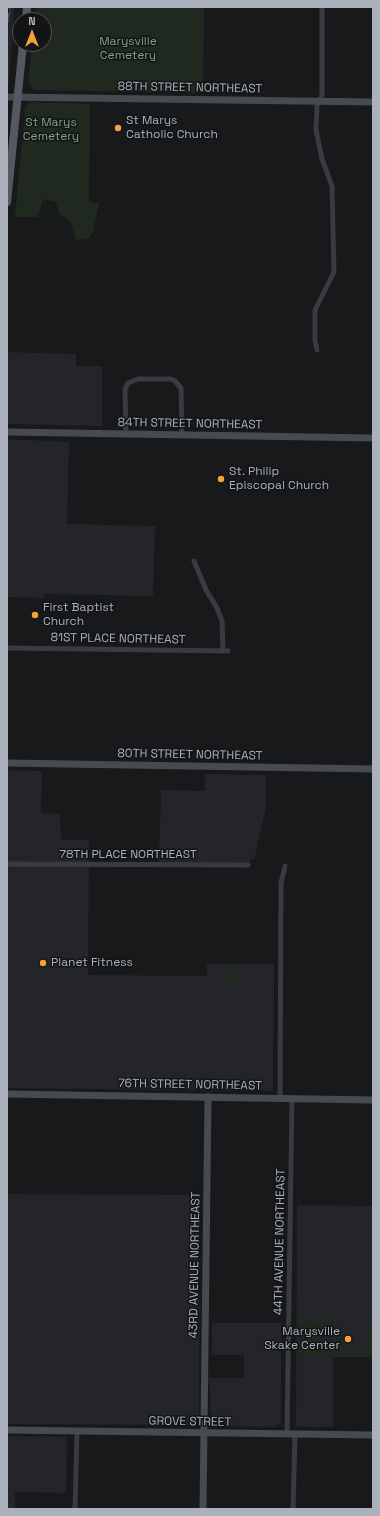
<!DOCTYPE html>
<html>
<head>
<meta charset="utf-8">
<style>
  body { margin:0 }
  #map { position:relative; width:380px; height:1516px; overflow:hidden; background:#18191b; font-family:"Space Grotesk",sans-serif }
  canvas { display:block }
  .frame { position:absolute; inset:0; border:8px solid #abb1ba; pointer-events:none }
  .north { position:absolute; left:12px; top:12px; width:40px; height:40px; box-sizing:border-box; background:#131416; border:1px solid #505358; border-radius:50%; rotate:0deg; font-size:11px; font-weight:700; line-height:16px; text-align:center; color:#abb1ba }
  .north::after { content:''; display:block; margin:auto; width:14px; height:18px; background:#f5a136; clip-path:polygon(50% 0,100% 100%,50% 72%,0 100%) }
</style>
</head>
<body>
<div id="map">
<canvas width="380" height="1516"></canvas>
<div class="frame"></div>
<div class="north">N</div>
</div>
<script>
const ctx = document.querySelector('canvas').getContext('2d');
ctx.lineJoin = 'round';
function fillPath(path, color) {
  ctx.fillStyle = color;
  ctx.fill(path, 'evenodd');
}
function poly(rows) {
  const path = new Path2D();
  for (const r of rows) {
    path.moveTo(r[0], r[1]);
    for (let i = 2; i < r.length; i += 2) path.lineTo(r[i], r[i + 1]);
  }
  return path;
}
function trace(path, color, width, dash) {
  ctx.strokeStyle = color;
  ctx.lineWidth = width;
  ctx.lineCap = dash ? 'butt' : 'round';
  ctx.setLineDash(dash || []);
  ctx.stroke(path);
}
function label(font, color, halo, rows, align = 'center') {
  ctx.font = font + ' "Space Grotesk",sans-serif';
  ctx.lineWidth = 3;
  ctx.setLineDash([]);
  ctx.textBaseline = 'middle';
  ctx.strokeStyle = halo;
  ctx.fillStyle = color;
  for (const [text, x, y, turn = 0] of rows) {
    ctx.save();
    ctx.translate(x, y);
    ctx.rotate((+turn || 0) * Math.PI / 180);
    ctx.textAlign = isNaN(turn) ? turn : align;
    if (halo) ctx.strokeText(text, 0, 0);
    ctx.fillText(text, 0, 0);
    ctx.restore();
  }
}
fillPath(poly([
  [7,7,14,7,9,83,7,89],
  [7,352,76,354,76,366,102,366,102,426,7,424],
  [7,439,69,442,67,524,155,526,153,596,44,594,44,598,7,597],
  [7,770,42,771,41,813,60,814,61,840,89,840,88,975,207,976,207,964,274,964,273,1091,7,1088],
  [205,774,266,775,266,808,258,841,255,858,248,863,159,863,161,790,205,791],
  [7,1194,200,1195,199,1415,190,1425,7,1424],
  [297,1205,373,1206,372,1357,333,1357,333,1427,297,1427,296,1425],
  [212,1323,281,1323,281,1422,275,1427,213,1426,211,1425,210,1389,208,1378,244,1378,244,1355,212,1355],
  [7,1436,67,1437,66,1493,15,1492,15,1509,7,1509]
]), '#242528');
fillPath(poly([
  [36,7,204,7,203,93,34,90,28,83,32,44,44,44,44,20,35,20],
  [32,102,88,104,90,107,89,202,99,203,93,232,88,239,76,240,71,222,59,214,56,202,43,199,38,217,15,217,25,109,27,104],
  [230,964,239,965,239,983,237,985,230,985,229,983,229,966],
  [297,1322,346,1323,346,1325,327,1325,327,1352,368,1353,369,1322,373,1322,372,1357,297,1356]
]), '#202920');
trace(poly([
  [317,350,315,340,315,310,334,272,332,186,322,159,316,130,317,106,322,95,322,7],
  [126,434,125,390,128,383,138,379,171,379,175,381,181,388,182,435],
  [194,561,206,590,217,608,222,621,223,651],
  [7,648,228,651],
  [7,864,248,865],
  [280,1098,281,883,285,866],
  [287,1434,292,1098],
  [75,1509,77,1431],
  [293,1509,295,1434]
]), '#393b40', 5);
trace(poly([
  [7,97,373,102],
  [7,432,373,438],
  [7,763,373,769],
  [7,1094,373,1100],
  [7,1430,373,1435],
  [203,1509,208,1097]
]), '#474a50', 7);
trace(poly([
  [26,20,27,7],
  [7,202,23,44]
]), '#55585f', 8);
const rail = poly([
  [7,22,9,7]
]);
trace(rail, '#4c4f55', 3);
trace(rail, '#131416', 1.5, [4.5]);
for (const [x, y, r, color] of [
  [118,128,4,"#f5a136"],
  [221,479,4,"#f5a136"],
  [35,615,4,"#f5a136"],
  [43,963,4,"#f5a136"],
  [348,1339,4,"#f5a136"]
]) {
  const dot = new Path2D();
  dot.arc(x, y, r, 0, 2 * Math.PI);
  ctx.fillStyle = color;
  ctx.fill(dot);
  trace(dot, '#131416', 1.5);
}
label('12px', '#83a581', '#131416', [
  ["Marysville",128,42],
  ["Cemetery",128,56],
  ["St Marys",51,123],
  ["Cemetery",51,137]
]);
label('12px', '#abb1ba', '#131416', [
  ["88TH STREET NORTHEAST",190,88,1],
  ["84TH STREET NORTHEAST",190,424,1],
  ["81ST PLACE NORTHEAST",118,639,1],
  ["80TH STREET NORTHEAST",190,755,1],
  ["78TH PLACE NORTHEAST",128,855],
  ["76TH STREET NORTHEAST",190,1085,1],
  ["44TH AVENUE NORTHEAST",280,1242,-89],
  ["43RD AVENUE NORTHEAST",195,1265,-89],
  ["GROVE STREET",190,1422,1]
]);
label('12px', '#abb1ba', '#131416', [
  ["St Marys",126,121],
  ["Catholic Church",126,135],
  ["St. Philip",229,472],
  ["Episcopal Church",229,486],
  ["First Baptist",43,608],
  ["Church",43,622],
  ["Planet Fitness",51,963],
  ["Marysville",340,1332,"right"],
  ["Skake Center",340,1346,"right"]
], 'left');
</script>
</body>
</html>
